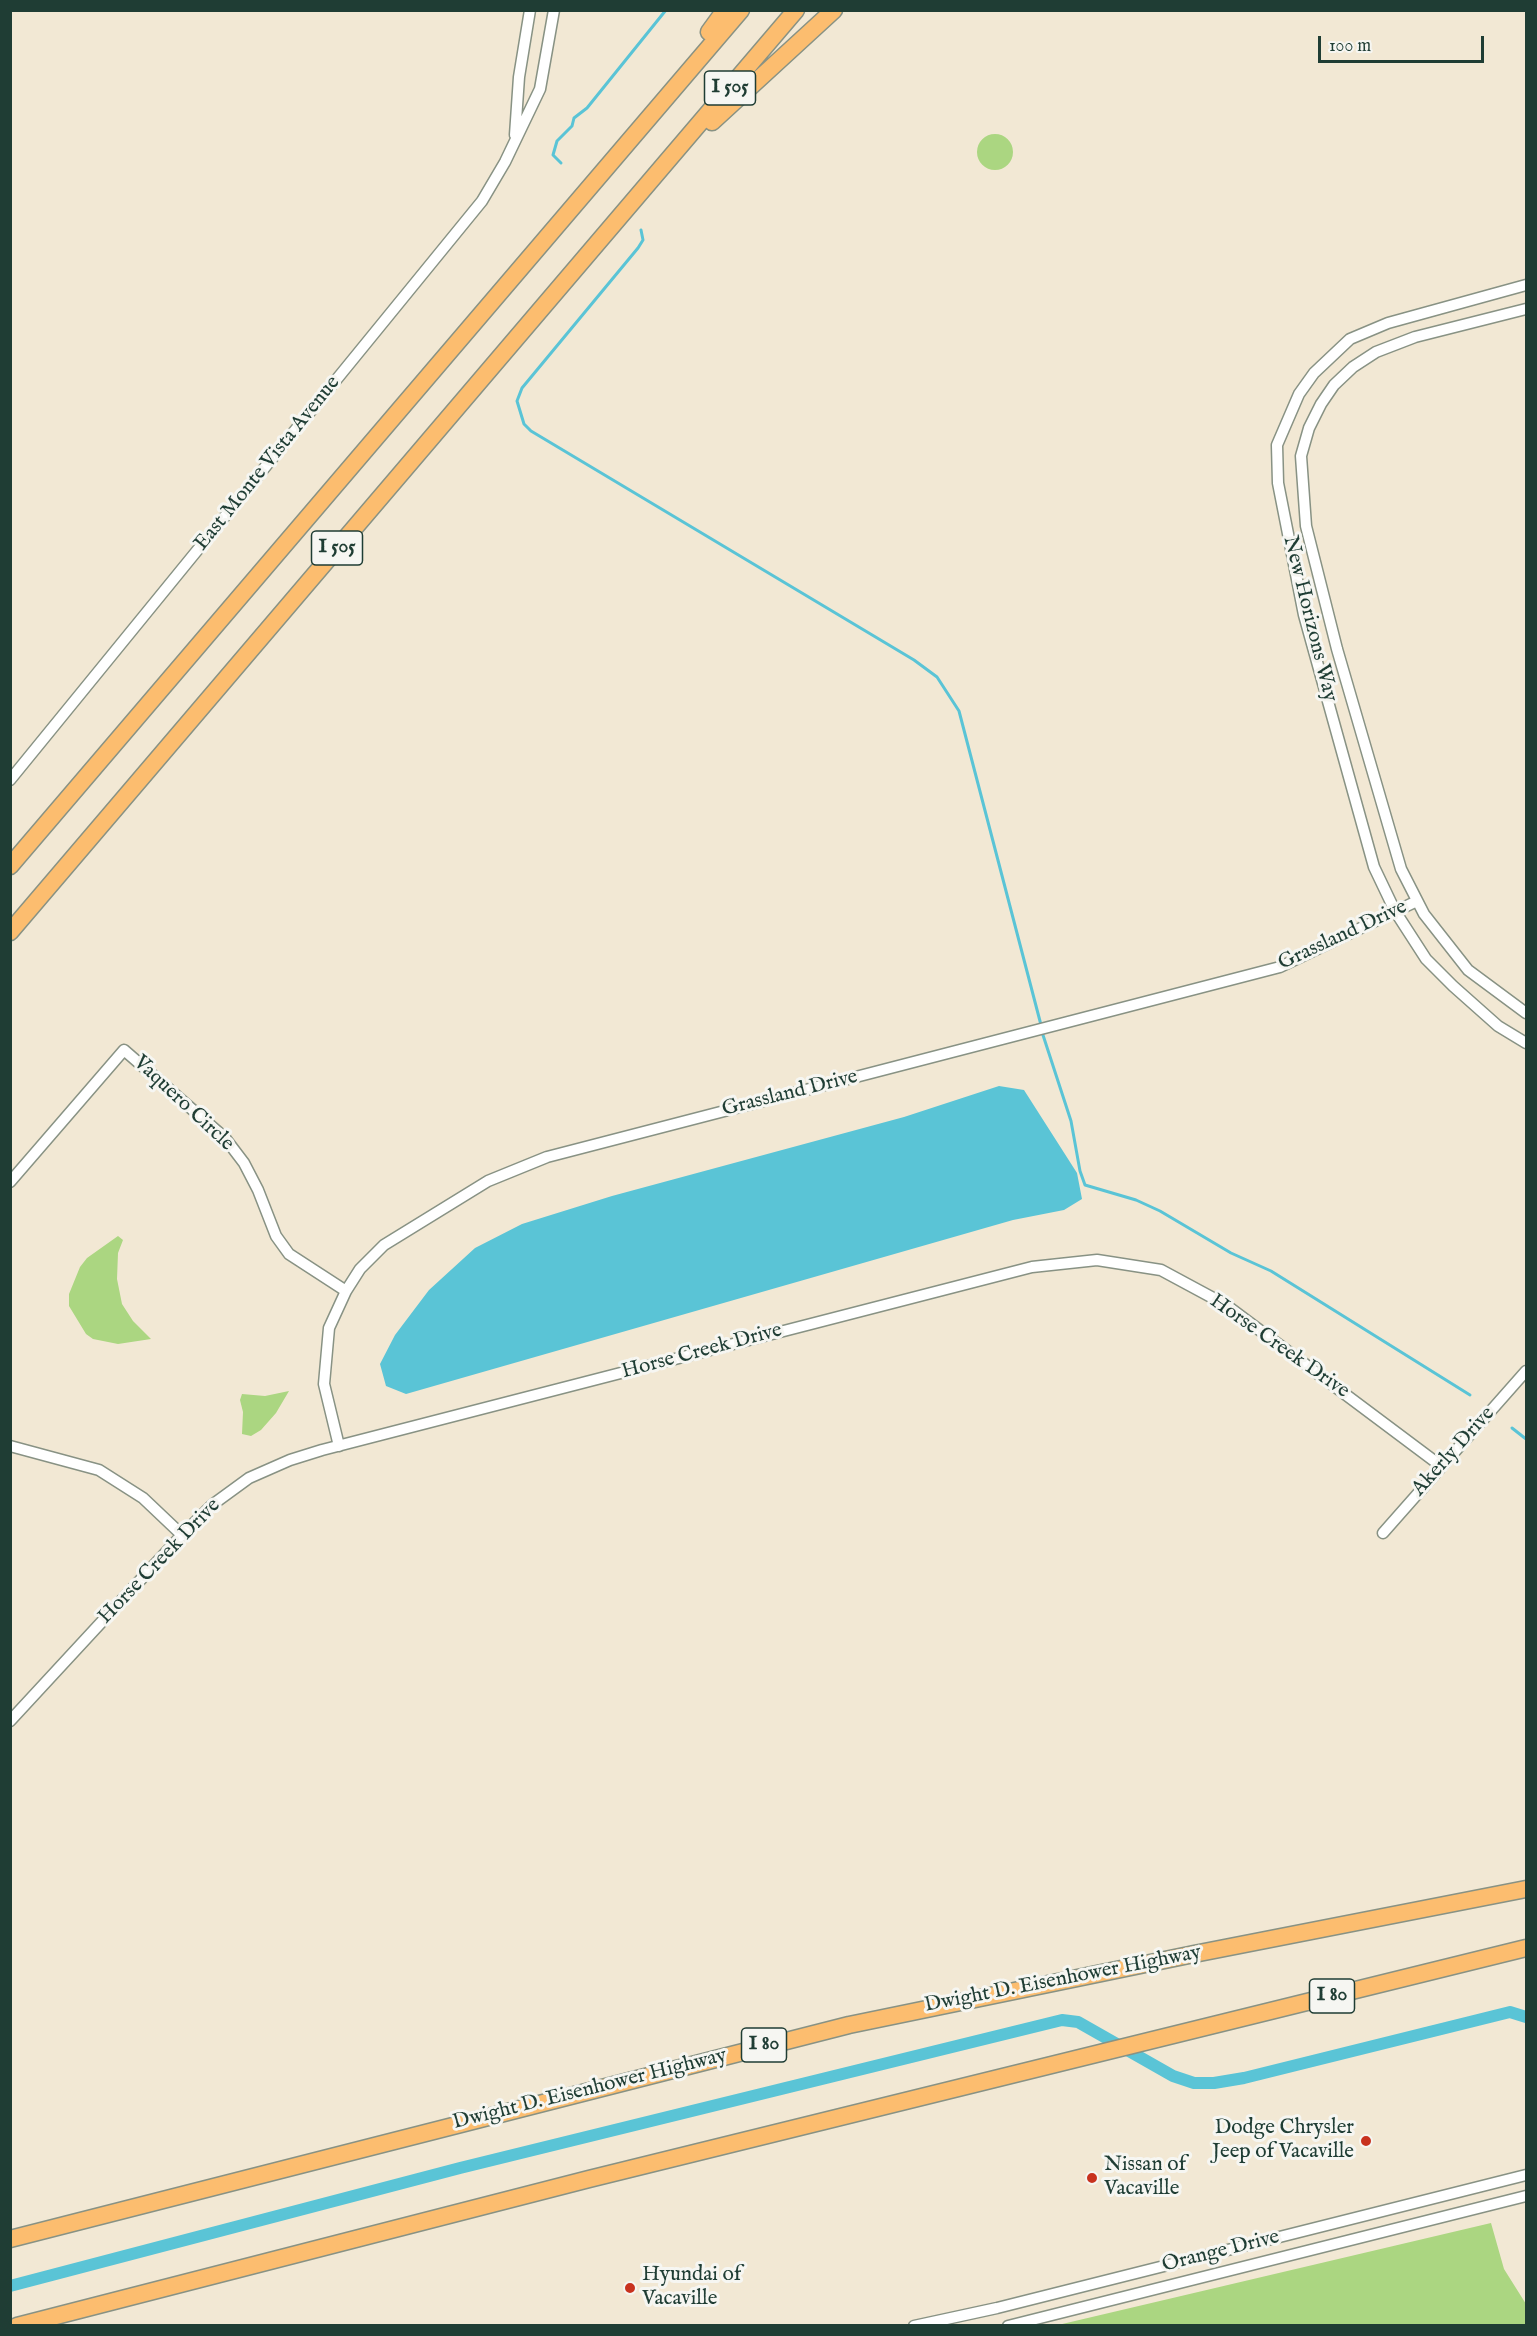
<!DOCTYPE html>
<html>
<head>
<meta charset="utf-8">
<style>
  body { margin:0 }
  #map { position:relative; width:1537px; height:2336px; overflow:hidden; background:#f2e8d4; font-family:"IM FELL English",serif }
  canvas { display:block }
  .frame { position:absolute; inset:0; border:12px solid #1f3d34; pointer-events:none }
  .scale { position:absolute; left:1318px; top:36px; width:166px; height:27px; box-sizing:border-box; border:3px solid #1f3d34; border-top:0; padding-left:8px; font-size:18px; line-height:21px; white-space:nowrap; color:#1f3d34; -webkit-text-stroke:4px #f6f6f2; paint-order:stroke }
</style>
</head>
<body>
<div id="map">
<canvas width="1537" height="2336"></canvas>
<div class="frame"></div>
<div class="scale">100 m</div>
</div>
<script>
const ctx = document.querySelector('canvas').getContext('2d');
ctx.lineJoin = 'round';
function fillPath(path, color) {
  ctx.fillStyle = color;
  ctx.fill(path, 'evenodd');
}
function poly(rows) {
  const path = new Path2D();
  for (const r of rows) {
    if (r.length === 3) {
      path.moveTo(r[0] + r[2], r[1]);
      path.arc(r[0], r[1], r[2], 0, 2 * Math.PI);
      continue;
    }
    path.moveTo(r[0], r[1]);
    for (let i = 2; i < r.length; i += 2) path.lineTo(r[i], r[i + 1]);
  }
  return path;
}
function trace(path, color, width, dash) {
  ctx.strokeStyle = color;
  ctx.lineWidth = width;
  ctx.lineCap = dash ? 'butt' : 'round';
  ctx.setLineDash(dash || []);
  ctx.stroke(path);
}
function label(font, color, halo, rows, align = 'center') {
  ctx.font = font + ' "IM FELL English",serif';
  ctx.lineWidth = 6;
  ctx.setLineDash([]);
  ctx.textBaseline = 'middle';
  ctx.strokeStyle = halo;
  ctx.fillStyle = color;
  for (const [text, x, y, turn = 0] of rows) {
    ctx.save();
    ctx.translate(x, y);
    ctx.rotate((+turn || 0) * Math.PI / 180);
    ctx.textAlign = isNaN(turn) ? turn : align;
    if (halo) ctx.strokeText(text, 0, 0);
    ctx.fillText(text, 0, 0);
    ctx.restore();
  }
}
fillPath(poly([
  [995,152,18],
  [118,1236,123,1240,118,1253,117,1279,122,1304,133,1321,151,1339,118,1344,93,1339,86,1334,69,1306,69,1294,80,1267,87,1258],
  [289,1391,276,1413,261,1430,251,1436,242,1434,243,1412,240,1400,242,1394,265,1396],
  [1491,2223,1504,2269,1526,2304,1526,2325,1058,2325]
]), '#abd681');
fillPath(poly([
  [999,1086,1024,1090,1077,1173,1082,1199,1064,1210,1013,1220,406,1394,386,1386,380,1364,395,1335,429,1290,475,1248,522,1224,612,1196,904,1117]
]), '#5ac4d6');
trace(poly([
  [561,163,553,155,557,141,572,126,574,118,587,108,666,10],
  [641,230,643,240,638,248,522,388,517,401,524,424,531,431,914,660,937,677,959,711,1041,1025],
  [1042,1032,1071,1121,1080,1171,1085,1185,1136,1200,1160,1211,1231,1253,1271,1271,1470,1395],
  [1512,1428,1526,1439]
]), '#5ac4d6', 3);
trace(poly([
  [10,2286,460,2168,1062,2020,1078,2022,1173,2076,1194,2083,1214,2083,1244,2078,1510,2012,1526,2017]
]), '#5ac4d6', 12);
const minor = poly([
  [515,135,519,77,530,10],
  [1526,285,1388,323,1350,339,1314,373,1299,394,1277,445,1278,483,1304,615,1374,867,1395,911,1426,959,1453,986,1498,1026,1526,1043],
  [1526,309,1415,337,1376,352,1353,367,1334,385,1321,404,1309,428,1301,456,1306,526,1337,649,1401,869,1424,914,1468,970,1526,1013],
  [10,780,482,201,505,162,540,89,554,10],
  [10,1182,124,1050,225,1138,244,1163,258,1190,276,1236,289,1254,346,1291],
  [10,1446,99,1470,143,1498,182,1535],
  [339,1446,324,1384,329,1328,346,1291,360,1269,384,1245,488,1181,547,1157,1280,967,1417,901],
  [1383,1533,1526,1371],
  [10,1721,182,1535,212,1505,249,1478,290,1460,322,1450,1032,1267,1097,1260,1161,1270,1226,1305,1441,1466],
  [914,2326,997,2308,1526,2175],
  [1008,2326,1526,2196]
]);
const highway = poly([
  [709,32,725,10],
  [712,122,834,10],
  [10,866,741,10],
  [10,932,796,10],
  [10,2239,849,2025,1194,1954,1526,1889],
  [17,2326,589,2179,1526,1948]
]);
trace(minor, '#889284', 13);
trace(highway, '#889284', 19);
trace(minor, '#fff', 10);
trace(highway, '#fcbd6f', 16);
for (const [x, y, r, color] of [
  [1366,2141,6,"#c8321e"],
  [1092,2178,6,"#c8321e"],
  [630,2288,6,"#c8321e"]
]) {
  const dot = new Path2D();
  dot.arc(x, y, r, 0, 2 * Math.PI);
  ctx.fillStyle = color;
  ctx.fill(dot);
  trace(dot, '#f6f6f2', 2);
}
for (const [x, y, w] of [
  [730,88,51],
  [337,548,51],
  [1332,1996,45],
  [764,2045,45]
]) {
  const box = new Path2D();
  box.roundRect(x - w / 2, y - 17, w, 34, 4.5);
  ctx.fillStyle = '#f6f6f2';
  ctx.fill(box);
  trace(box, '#1f3d34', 1.5);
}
label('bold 20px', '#1f3d34', null, [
  ["I 505",730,88],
  ["I 505",337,548],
  ["I 80",1332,1996],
  ["I 80",764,2045]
]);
label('21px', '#1f3d34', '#f6f6f2', [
  ["East Monte Vista Avenue",268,464,-51],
  ["New Horizons Way",1309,619,76],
  ["Grassland Drive",1343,936,-25],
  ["Grassland Drive",790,1094,-14],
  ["Vaquero Circle",183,1104,43],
  ["Horse Creek Drive",1279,1347,35],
  ["Horse Creek Drive",702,1352,-15],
  ["Akerly Drive",1454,1452,-48],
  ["Horse Creek Drive",160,1562,-46],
  ["Dwight D. Eisenhower Highway",1063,1980,-11],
  ["Dwight D. Eisenhower Highway",590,2090,-14],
  ["Orange Drive",1221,2252,-14]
]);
label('21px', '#1f3d34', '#f6f6f2', [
  ["Dodge Chrysler",1354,2129,"right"],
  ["Jeep of Vacaville",1354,2153,"right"],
  ["Nissan of",1104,2166],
  ["Vacaville",1104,2190],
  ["Hyundai of",642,2276],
  ["Vacaville",642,2300]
], 'left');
</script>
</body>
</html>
